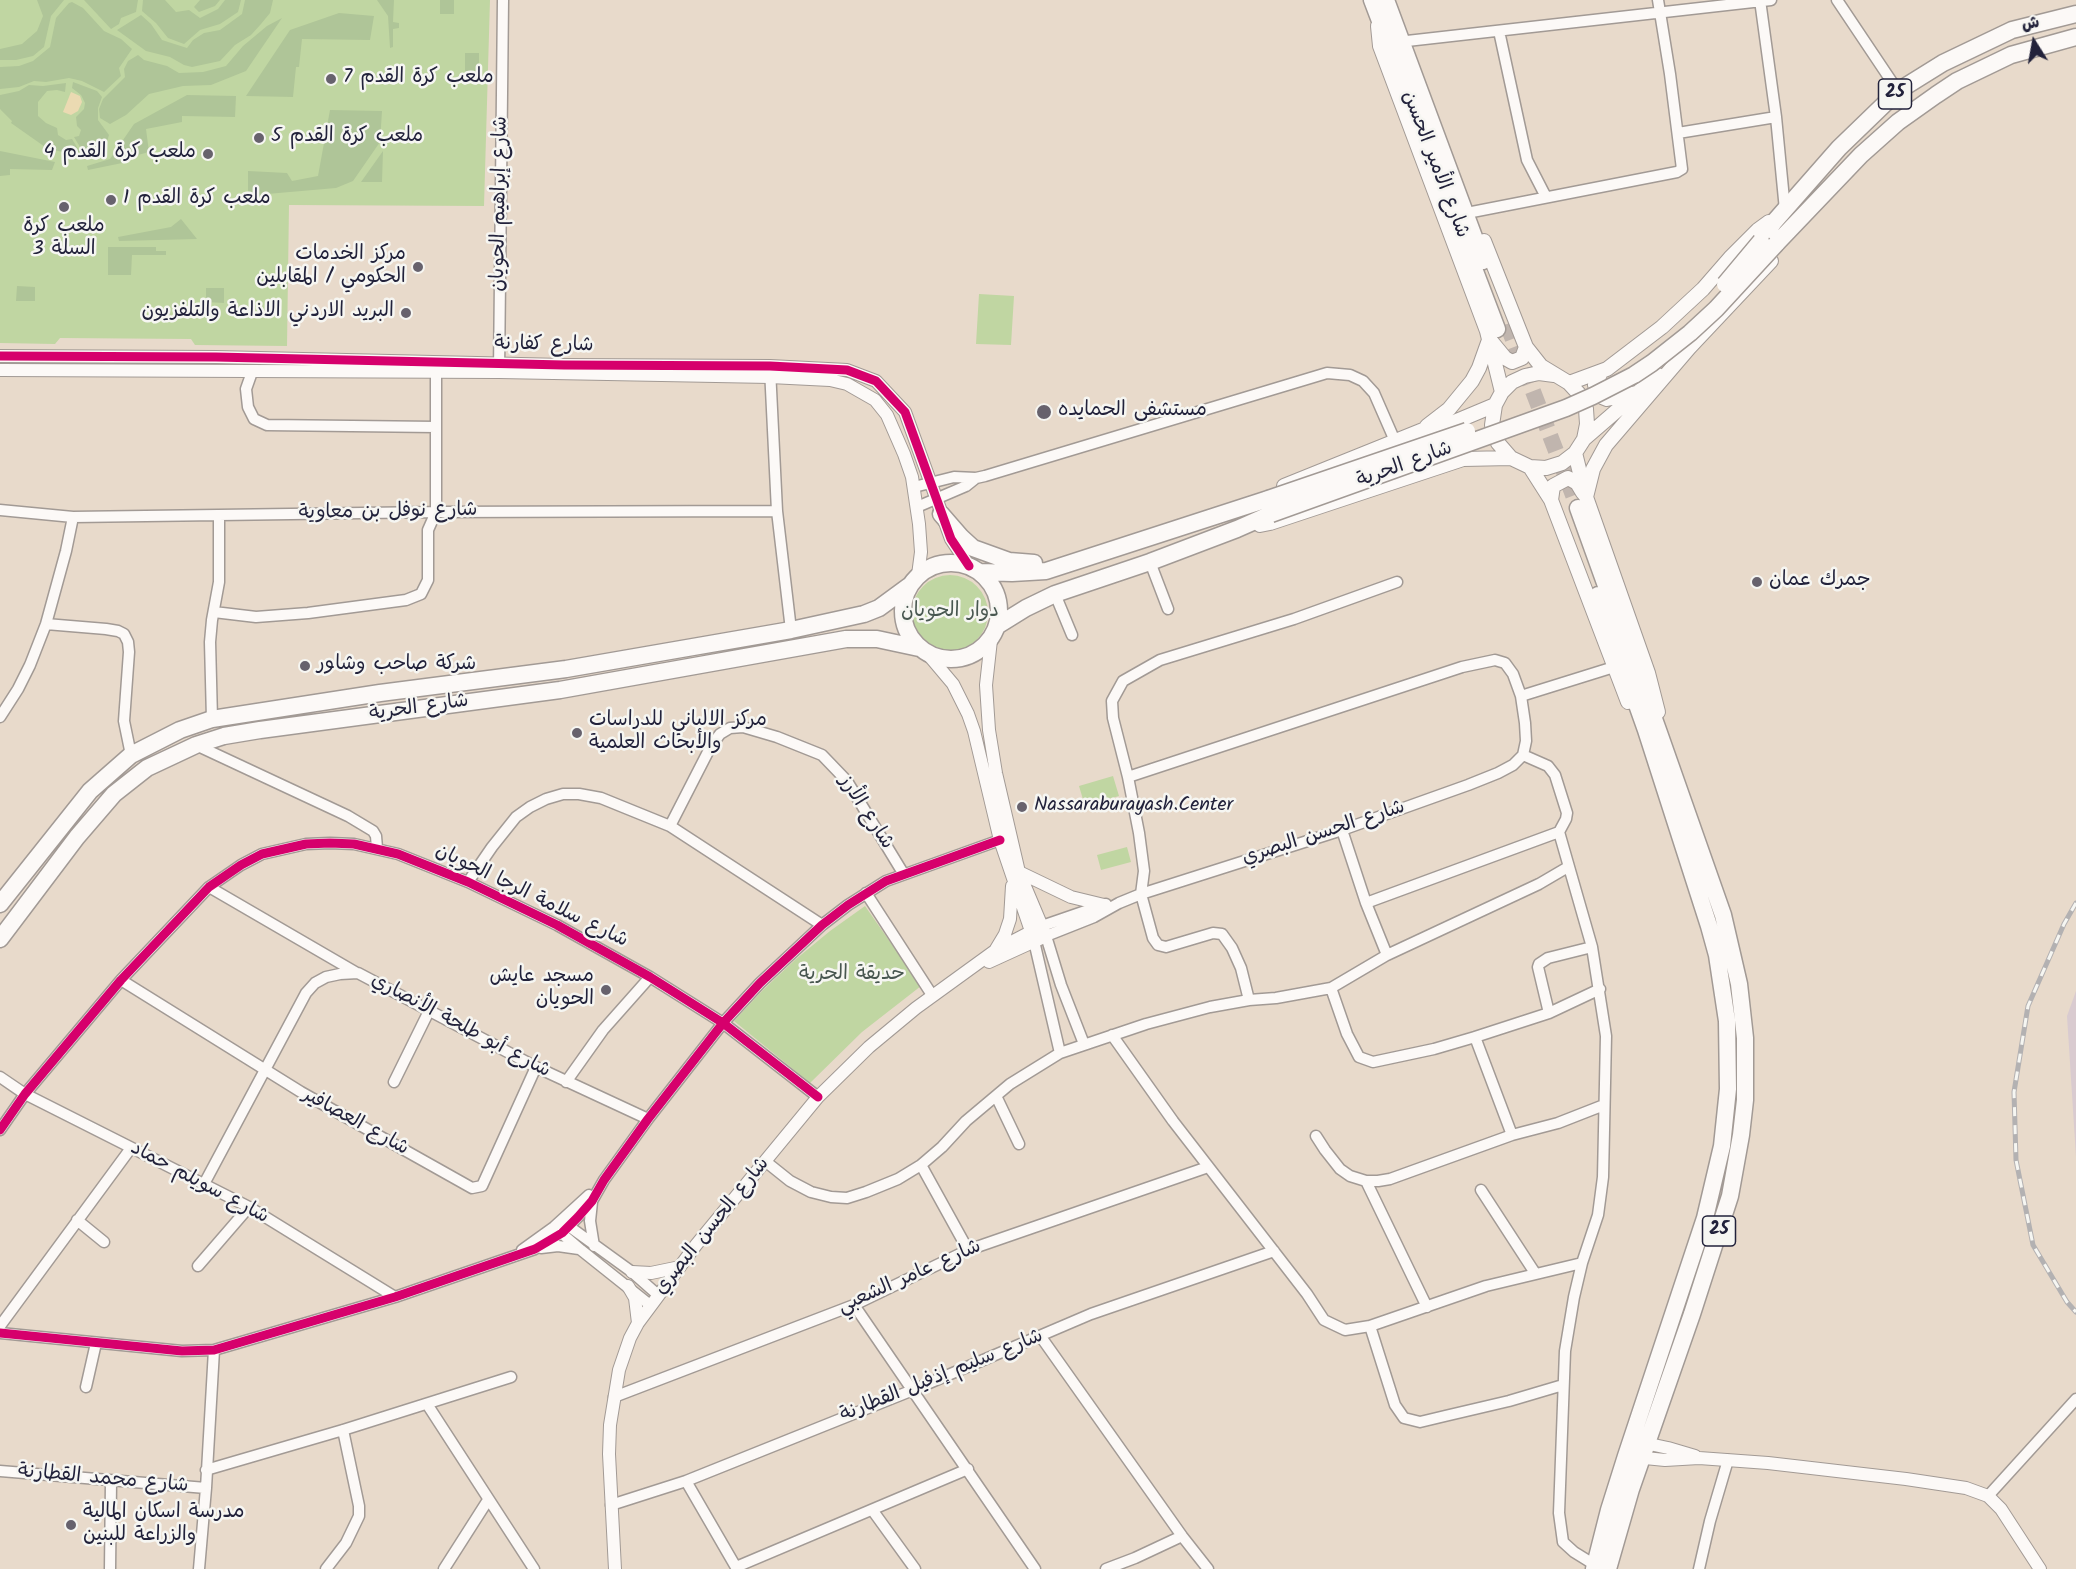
<!DOCTYPE html>
<html>
<head>
<meta charset="utf-8">
<style>
  body { margin:0 }
  #map { position:relative; width:2076px; height:1569px; overflow:hidden; background:#e8dacb; font-family:Kalam,"Playpen Sans Arabic",sans-serif }
  canvas { display:block }
  .north { position:absolute; left:2004px; top:12px; width:60px; height:60px; -webkit-text-stroke:4px #f6f6f2; paint-order:stroke; rotate:349deg; font-size:16px; font-weight:700; line-height:24px; text-align:center; color:#22223b }
  .north::after { content:''; display:block; margin:auto; width:21px; height:27px; background:#22223b; clip-path:polygon(50% 0,100% 100%,50% 72%,0 100%) }
</style>
</head>
<body>
<div id="map">
<canvas width="2076" height="1569"></canvas>
<div class="north">ش</div>
</div>
<script>
const ctx = document.querySelector('canvas').getContext('2d');
ctx.lineJoin = 'round';
function fillPath(path, color) {
  ctx.fillStyle = color;
  ctx.fill(path, 'evenodd');
}
function poly(rows) {
  const path = new Path2D();
  for (const r of rows) {
    if (r.length === 3) {
      path.moveTo(r[0] + r[2], r[1]);
      path.arc(r[0], r[1], r[2], 0, 2 * Math.PI);
      continue;
    }
    path.moveTo(r[0], r[1]);
    for (let i = 2; i < r.length; i += 2) path.lineTo(r[i], r[i + 1]);
  }
  return path;
}
function trace(path, color, width, dash) {
  ctx.strokeStyle = color;
  ctx.lineWidth = width;
  ctx.lineCap = dash ? 'butt' : 'round';
  ctx.setLineDash(dash || []);
  ctx.stroke(path);
}
function label(font, color, halo, rows, align = 'center') {
  ctx.font = font + ' Kalam,"Playpen Sans Arabic",sans-serif';
  ctx.lineWidth = 5;
  ctx.setLineDash([]);
  ctx.textBaseline = 'middle';
  ctx.strokeStyle = halo;
  ctx.fillStyle = color;
  for (const [text, x, y, turn = 0] of rows) {
    ctx.save();
    ctx.translate(x, y);
    ctx.rotate((+turn || 0) * Math.PI / 180);
    ctx.textAlign = isNaN(turn) ? turn : align;
    if (halo) ctx.strokeText(text, 0, 0);
    ctx.fillText(text, 0, 0);
    ctx.restore();
  }
}
fillPath(poly([
  [2076,991,2076,1157,2067,1016]
]), '#d9cbd0');
fillPath(poly([
  [0,0,490,0,484,206,289,205,287,346,195,345,191,339,60,338,55,344,0,343],
  [979,294,1014,296,1011,345,976,344],
  [950,613,38],
  [1113,776,1119,796,1085,806,1079,786],
  [1127,847,1131,862,1101,870,1097,855],
  [865,906,921,986,862,1032,810,1083,734,1021,763,990,796,959,830,931]
]), '#c0d6a2');
fillPath(poly([
  [37,0,64,0,51,16,44,47,33,56,16,60,0,60,0,49,22,44,37,31,43,16],
  [84,0,138,0,136,12,121,18,119,24,111,29],
  [143,0,165,0,176,12,189,10,200,18,218,9,225,0,241,0,238,12,220,24,200,30,184,44,168,38,156,23,142,11],
  [200,0,220,0,215,6,199,12,194,7],
  [245,0,273,0,270,13,261,24,251,35,235,45,220,61,192,67,184,65,170,57,146,51,117,30,141,15,151,24,162,40,187,48,193,40,204,33,220,30,242,14],
  [377,0,394,0,393,22,399,23,399,28,393,29,393,47,390,48,388,16],
  [440,0,454,0,454,14,440,14],
  [72,2,83,8,104,31,121,39,132,49,119,68,121,76,104,92,82,81,69,78,46,82,34,81,19,87,0,89,0,67,19,66,33,61,50,47,56,18,69,3],
  [339,13,374,16,370,40,302,39,299,67,296,67,293,97,246,96,290,30],
  [282,18,246,71,211,85,183,86,149,94,126,115,110,124,100,118,99,109,103,99,125,77,124,69,128,61,138,55,144,60,167,66,179,73,203,72,226,66,243,46,267,26],
  [465,53,479,53,479,71,465,71],
  [73,82,97,91,102,97,98,108,98,120,109,135,105,148,83,152,74,137,79,136,81,130,77,126,76,117,84,109,85,103,81,95,72,88],
  [66,83,65,92,57,90,47,91,38,102,38,116,46,123,57,128,58,135,66,140,72,139,80,152,74,154,48,149,11,123,12,121,0,109,0,95,19,91,29,85,43,86],
  [187,95,236,96,235,117,182,116,182,122,146,129,149,152,127,158,127,162,88,170,87,166,110,159,134,124],
  [330,110,382,111,380,142,353,181,336,188,267,194,248,198,248,171,287,173,292,181,318,176],
  [0,151,55,162,52,170,10,169,10,175,0,176],
  [383,151,382,182,361,182],
  [181,219,197,239,119,241,118,237,171,227],
  [108,247,156,247,156,251,166,251,166,255,132,255,131,275,108,275],
  [17,286,35,287,35,301,16,301],
  [206,288,224,288,224,303,206,302]
]), '#afc598');
fillPath(poly([
  [71,92,80,96,82,102,78,111,71,115,63,112]
]), '#ebdab2');
trace(poly([
  [1507,324,1578,508]
]), '#c0b5ae', 16, [16, 8]);
const minor = poly([
  [1760,0,1776,117,1785,210],
  [1837,0,1898,91],
  [1499,31,1527,160,1546,197],
  [1407,41,1771,0],
  [1678,133,1776,117],
  [1472,212,1677,172,1682,169,1670,74,1658,0],
  [770,369,777,511,791,630],
  [252,372,246,389,248,407,254,419,267,425,436,427],
  [499,372,503,0],
  [914,487,954,477,976,478,985,476,1327,373,1350,375,1363,381,1374,393,1395,441],
  [917,507,966,486,976,478],
  [0,510,73,517,436,512,777,511],
  [1150,562,1168,609],
  [1055,594,1072,635],
  [214,612,256,617,308,613,406,600,421,594,428,580,428,530,436,512,436,365],
  [46,624,106,629,118,631,124,634,128,642,129,652,124,721,131,755],
  [1521,696,1614,667],
  [0,717,18,689,30,665,46,624,66,551,73,517],
  [212,719,210,642,212,620,219,582,219,516],
  [196,745,348,816,373,831,376,836,377,848],
  [1128,777,1462,667,1495,660,1505,663,1513,674,1521,696,1525,723,1526,741,1523,755],
  [670,826,711,746,720,734,730,728,743,727,777,737,822,755,847,781,903,873],
  [1342,830,1366,903,1387,955],
  [1559,832,1592,947,1606,1036,1603,1177,1598,1215,1582,1263,1574,1297,1565,1351,1559,1513,1563,1542,1574,1552,1595,1565],
  [468,882,492,847,516,817,530,807,546,799,563,794,579,794,601,798,670,826,822,925],
  [209,887,357,973],
  [866,893,932,995],
  [1366,903,1559,832,1566,819,1567,813,1555,775,1548,766,1523,755],
  [1042,926,1106,904],
  [1034,941,1060,1053],
  [121,980,301,1092,472,1188,482,1186,536,1067],
  [1331,988,1347,1034,1359,1057,1373,1062,1434,1049,1475,1037,1549,1013,1600,989],
  [1249,1000,1241,968,1232,948,1222,934,1213,933,1166,947,1158,945,1153,938,1141,894,1144,871,1139,833,1128,777,1113,718,1112,701,1123,681,1160,660,1294,619,1397,582],
  [1549,1013,1538,967,1539,964,1548,958,1592,947],
  [1112,1035,1173,1121,1307,1294,1324,1320,1345,1330,1370,1326,1395,1405,1404,1418,1420,1422,1445,1416,1509,1401,1563,1385],
  [1475,1037,1512,1135],
  [1084,1044,1061,985,1046,936,1094,917,1119,903,1141,894,1342,830,1468,785,1498,773,1513,765,1523,755],
  [0,1077,25,1094,249,1207,395,1297],
  [394,1082,429,1011],
  [566,1082,603,1030,650,977],
  [997,1098,1019,1144],
  [0,1130,25,1094,121,980,209,887,241,865,262,854,306,844,330,843,354,844,398,854,468,882,557,925,650,977,723,1023,818,1097],
  [1316,1136,1325,1150,1340,1169,1350,1176,1366,1181,1378,1181,1390,1179,1512,1135,1558,1123,1604,1105],
  [765,1161,790,1181,811,1192,831,1197,847,1198,866,1192,898,1179,921,1165,942,1147,966,1121,1010,1084,1060,1053,1146,1024,1210,1007,1249,1000,1276,998,1331,988,1387,955,1539,884,1568,867],
  [921,1165,968,1250],
  [1366,1181,1427,1307],
  [204,1184,306,993,315,983,326,977,340,974,358,973,536,1067,648,1119],
  [1481,1190,1535,1273],
  [592,1202,590,1221,594,1246],
  [77,1220,104,1242],
  [563,1222,632,1272,658,1295],
  [554,1227,581,1250,650,1305],
  [541,1248,558,1246,579,1249],
  [522,1250,554,1227,589,1195],
  [198,1266,249,1207],
  [854,1305,1035,1569],
  [0,1326,131,1148],
  [1370,1326,1486,1286,1582,1263],
  [0,1333,182,1351,214,1350,395,1297,535,1249,562,1233,578,1217,592,1201,604,1180,648,1119,723,1023,760,983,822,925,848,905,886,881,1000,840],
  [1041,1337,1182,1536,1208,1569],
  [86,1387,96,1343],
  [614,1397,854,1305,968,1250,1208,1167],
  [427,1404,534,1569],
  [206,1470,343,1430,511,1377],
  [0,1471,206,1488],
  [686,1481,737,1569],
  [1988,1496,2076,1399],
  [611,1505,686,1481,913,1390,1091,1314,1274,1251],
  [873,1511,915,1569],
  [736,1567,968,1469],
  [110,1569,111,1482],
  [199,1569,206,1488,214,1350],
  [326,1569,346,1543,359,1516,359,1506,343,1430],
  [444,1569,488,1500],
  [1106,1569,1135,1558,1182,1536],
  [1699,1569,1710,1521,1728,1460]
]);
const tertiary = poly([
  [0,356,216,357,564,365,770,366,847,370,876,381,905,412,951,539,969,566],
  [0,370,499,372,770,377,830,380,847,384,875,400,887,415,904,454,912,477,919,524,921,552,918,575],
  [926,652,953,684,968,714,974,731,1000,840,1033,937],
  [1019,872,1071,897,1104,905],
  [996,949,1005,934,1010,919,1012,886],
  [989,962,1046,936,1019,872,996,773,989,730,986,685,991,640],
  [632,1272,651,1273,680,1267],
  [628,1286,635,1298,638,1323],
  [1640,1442,1668,1448,1695,1456],
  [1635,1457,1665,1460,1699,1458,1768,1463,1906,1479,1966,1488,1988,1496,2001,1509,2040,1569],
  [615,1569,609,1454,610,1425,619,1370,630,1338,638,1323,696,1245,818,1097,869,1047,916,1008,996,950,1042,926]
]);
const secondary = poly([
  [1378,26,1380,46,1487,331,1502,392],
  [1484,241,1526,347,1541,366,1569,383,1580,395,1586,409,1587,424,1584,439,1575,453,1562,463,1546,468,1530,467,1511,458,1498,443,1492,425,1495,405,1502,392,1512,382,1525,376,1539,373,1554,375],
  [1491,341,1505,358,1512,362,1522,358,1526,347],
  [1601,372,1595,385,1597,391,1602,397,1607,399,1636,393],
  [1569,383,1607,369,1662,327,1703,289,1730,258,1758,230,1769,222,1774,222],
  [1427,426,1449,409,1472,381,1479,368,1489,340],
  [1584,439,1658,375],
  [1575,453,1586,497,1648,673,1658,712],
  [1530,467,1551,500,1628,702],
  [1284,486,1423,430,1452,423,1495,405],
  [1586,497,1593,469,1606,445,1689,348,1771,261],
  [1551,500,1553,486,1568,478,1577,483,1583,493],
  [1260,525,1270,523,1463,459,1511,458]
]);
const trunk = poly([
  [1372,0,1497,329],
  [1386,0,1483,261],
  [1761,241,1774,222,1839,148,1898,91,1943,63,2012,30,2076,14],
  [1776,244,1861,155,1898,122,1936,95,1957,81,2011,55,2076,37],
  [1578,508,1658,730,1723,915,1739,984,1745,1038,1745,1100,1741,1135,1730,1196,1692,1314,1631,1489,1608,1569],
  [941,514,961,537,973,548,1009,561,1034,563],
  [951,611,48],
  [980,572,1012,573,1046,571,1268,499],
  [997,626,1026,608,1055,594,1150,562,1237,529,1271,514],
  [0,904,90,791,131,755,180,730,212,719,380,693,566,669,791,630,864,614,879,608,909,586],
  [0,939,77,837,114,794,147,768,196,745,224,736,260,730,560,690,846,639,877,639,919,648],
  [1594,1569,1609,1510,1626,1456,1705,1218,1722,1146,1728,1089,1727,1021,1717,955,1709,926,1646,730,1598,595]
]);
trace(minor, '#a29a95', 13);
trace(tertiary, '#a29a95', 14);
trace(secondary, '#a29a95', 16);
trace(trunk, '#a29a95', 19);
trace(minor, '#fcf9f7', 10);
trace(tertiary, '#fcf9f7', 12);
trace(secondary, '#fcf9f7', 14);
trace(trunk, '#fcf9f7', 16);
const rail = poly([
  [2076,903,2064,924,2028,1006,2014,1092,2016,1160,2033,1245,2067,1302,2076,1312]
]);
trace(rail, '#b3b1b2', 5);
trace(rail, '#f6f6f2', 3, [9]);
const trunkBridge = poly([
  [1725,284,1761,241],
  [1268,499,1467,431],
  [1271,514,1566,408,1593,396,1634,375,1652,363,1690,333,1716,309,1776,244]
]);
trace(trunkBridge, '#a29a95', 19, []);
trace(trunkBridge, '#fcf9f7', 16);
trace(poly([
  [0,356,216,357,564,365,770,366,847,370,876,381,905,412,951,539,969,566],
  [0,1130,25,1094,121,980,209,887,241,865,262,854,306,844,330,843,354,844,398,854,468,882,557,925,650,977,723,1023,818,1097],
  [0,1333,182,1351,214,1350,395,1297,535,1249,562,1233,578,1217,592,1201,604,1180,648,1119,723,1023,760,983,822,925,848,905,886,881,1000,840]
]), '#d6006c', 9);
for (const [x, y, r, color] of [
  [331,79,6,"#67626d"],
  [259,138,6,"#67626d"],
  [208,154,6,"#67626d"],
  [111,200,6,"#67626d"],
  [64,207,6,"#67626d"],
  [418,267,6,"#67626d"],
  [406,313,6,"#67626d"],
  [1044,412,8,"#67626d"],
  [1757,582,6,"#67626d"],
  [305,666,6,"#67626d"],
  [577,733,6,"#67626d"],
  [1022,807,6,"#67626d"],
  [606,990,6,"#67626d"],
  [71,1525,6,"#67626d"]
]) {
  const dot = new Path2D();
  dot.arc(x, y, r, 0, 2 * Math.PI);
  ctx.fillStyle = color;
  ctx.fill(dot);
  trace(dot, '#f6f6f2', 2);
}
for (const [x, y, w] of [
  [1895,94,33],
  [1719,1231,33]
]) {
  const box = new Path2D();
  box.roundRect(x - w / 2, y - 15, w, 30, 4.5);
  ctx.fillStyle = '#f6f6f2';
  ctx.fill(box);
  trace(box, '#22223b', 1.5);
}
label('bold 18px', '#22223b', null, [
  ["25",1895,94],
  ["25",1719,1231]
]);
label('20px', '#22223b', '#f6f6f2', [
  ["ملعب كرة القدم 7",343,79],
  ["ملعب كرة القدم 5",271,138],
  ["ملعب كرة القدم 4",196,154,"right"],
  ["ملعب كرة القدم 1",123,200],
  ["ملعب كرة",64,228,"center"],
  ["السلة 3",64,251,"center"],
  ["مركز الخدمات",406,256,"right"],
  ["الحكومي / المقابلين",406,279,"right"],
  ["البريد الاردني الاذاعة والتلفزيون",394,313,"right"],
  ["مستشفى الحمايده",1058,412],
  ["جمرك عمان",1769,582],
  ["شركة صاحب وشاور",317,666],
  ["مركز الالباني للدراسات",589,722],
  ["والأبحاث العلمية",589,745],
  ["Nassaraburayash.Center",1034,807],
  ["مسجد عايش",594,978,"right"],
  ["الحويان",594,1001,"right"],
  ["مدرسة اسكان المالية",83,1514],
  ["والزراعة للبنين",83,1537]
], 'left');
label('20px', '#22223b', '#f6f6f2', [
  ["شارع الأمير الحسن",1434,165,69],
  ["شارع إبراهيم الحويان",501,204,-89],
  ["شارع كفارنة",544,346,1],
  ["شارع الحرية",1405,466,-20],
  ["شارع نوفل بن معاوية",388,513,-1],
  ["شارع الحرية",419,709,-8],
  ["شارع الأرز",865,813,57],
  ["شارع الحسن البصري",1324,834,-18],
  ["شارع سلامة الرجا الحويان",531,897,26],
  ["شارع أبو طلحة الأنصاري",460,1027,28],
  ["شارع العصافير",355,1123,29],
  ["شارع سويلم حماد",199,1184,28],
  ["شارع الحسن البصري",713,1227,-51],
  ["شارع عامر الشعبي",910,1278,-24],
  ["شارع سليم إذفيل القطارنة",942,1377,-22],
  ["شارع محمد القطارنة",103,1480,5]
]);
label('20px', '#485750', '#f6f6f2', [
  ["دوار الحويان",950,613],
  ["حديقة الحرية",852,976]
]);
</script>
</body>
</html>
